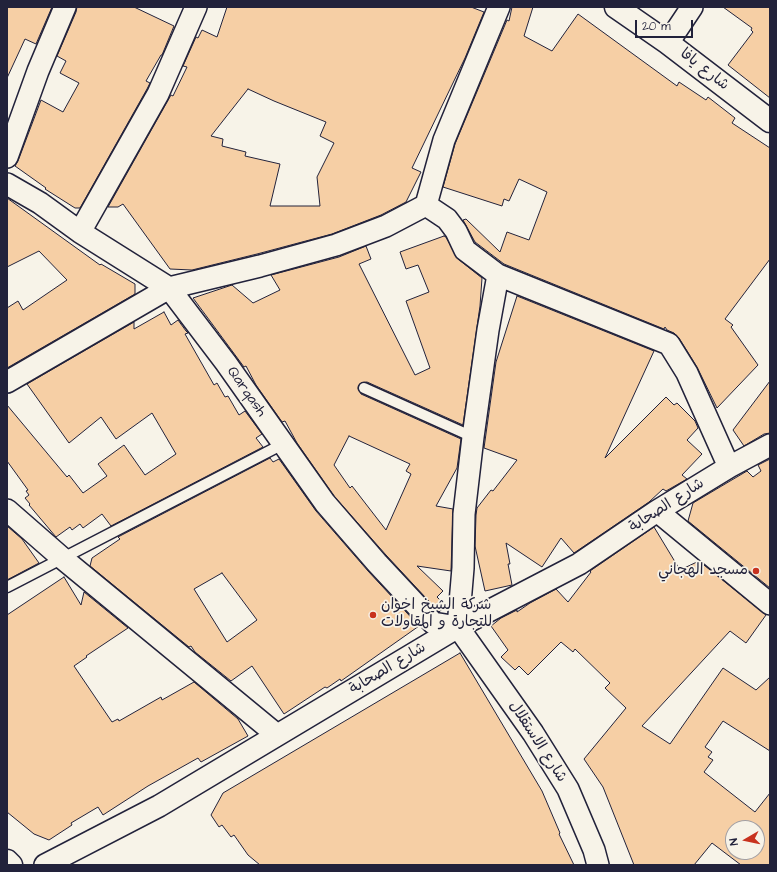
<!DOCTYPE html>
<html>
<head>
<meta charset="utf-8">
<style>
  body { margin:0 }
  #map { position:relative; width:777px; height:872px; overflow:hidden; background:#f7f3e8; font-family:"Architects Daughter",sans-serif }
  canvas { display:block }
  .frame { position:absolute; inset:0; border:8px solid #22223b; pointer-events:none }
  .north { position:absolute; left:725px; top:820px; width:40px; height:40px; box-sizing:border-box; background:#f7f3e8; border:1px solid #a29fa3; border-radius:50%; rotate:261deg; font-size:11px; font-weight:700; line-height:16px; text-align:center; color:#22223b }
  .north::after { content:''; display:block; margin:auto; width:14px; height:18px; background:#c8321e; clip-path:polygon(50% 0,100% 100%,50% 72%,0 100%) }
  .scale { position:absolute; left:635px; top:20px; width:58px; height:18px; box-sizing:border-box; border:2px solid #22223b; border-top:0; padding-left:5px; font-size:12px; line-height:14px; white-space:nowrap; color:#22223b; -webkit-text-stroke:3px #f7f3e8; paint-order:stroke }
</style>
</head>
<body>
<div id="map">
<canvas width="777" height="872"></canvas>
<div class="frame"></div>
<div class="north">N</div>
<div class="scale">20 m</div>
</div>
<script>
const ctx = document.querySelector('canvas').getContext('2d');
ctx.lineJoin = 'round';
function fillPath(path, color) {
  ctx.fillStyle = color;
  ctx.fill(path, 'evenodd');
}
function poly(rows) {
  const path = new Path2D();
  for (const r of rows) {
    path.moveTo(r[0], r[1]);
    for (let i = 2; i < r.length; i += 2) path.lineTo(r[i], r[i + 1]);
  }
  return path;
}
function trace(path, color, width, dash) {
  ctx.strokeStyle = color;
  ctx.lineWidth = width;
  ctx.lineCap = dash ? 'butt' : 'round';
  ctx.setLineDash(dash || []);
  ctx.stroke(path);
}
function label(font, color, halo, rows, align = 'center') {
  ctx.font = font + ' "Architects Daughter","Playpen Sans Arabic",sans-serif';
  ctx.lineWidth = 3.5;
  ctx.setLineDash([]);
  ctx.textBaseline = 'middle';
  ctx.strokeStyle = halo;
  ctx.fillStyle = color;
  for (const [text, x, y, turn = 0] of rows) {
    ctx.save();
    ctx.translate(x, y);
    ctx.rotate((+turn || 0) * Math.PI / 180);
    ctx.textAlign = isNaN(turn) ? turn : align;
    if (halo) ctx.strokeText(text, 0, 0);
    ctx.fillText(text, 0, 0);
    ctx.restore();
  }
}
const building = poly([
  [7,7,52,7,36,44,25,39,7,78,7,7],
  [77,7,134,7,174,26,162,55,161,55,146,81,150,83,147,89,80,208,75,208,45,189,46,188,15,166,18,161,41,100,63,112,79,83,60,73,66,61,57,56,76,12,77,7],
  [227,7,471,7,484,12,465,58,412,168,421,172,406,202,381,215,332,234,257,254,192,270,170,269,123,204,118,207,108,207,171,95,173,96,187,67,183,66,196,37,198,38,202,30,217,37,227,7],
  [248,89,274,101,326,122,320,136,334,143,317,177,320,206,270,206,280,164,245,156,246,152,222,146,223,139,211,136,248,89],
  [512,7,533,7,524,36,552,51,578,14,677,86,679,82,706,100,708,97,735,118,732,123,770,148,770,259,725,319,733,325,731,327,758,365,717,408,697,367,679,338,674,333,667,330,665,327,664,329,504,264,475,242,463,220,466,219,500,252,507,232,529,240,547,192,519,179,509,201,504,199,502,206,443,187,455,144,507,20,509,21,512,7],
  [723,7,770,7,770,98,728,65,753,32,751,30,752,28,723,7],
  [7,198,100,265,101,264,135,284,135,294,7,368,7,308,18,301,23,310,67,280,39,251,7,267,7,198],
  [444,236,446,237,458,259,482,278,480,306,463,425,367,382,361,383,358,388,361,394,461,439,457,468,436,506,453,509,451,571,417,566,443,591,437,597,446,606,439,612,386,555,334,496,297,443,285,421,282,422,256,385,246,366,244,367,193,298,232,285,253,303,280,290,271,275,339,257,366,246,371,259,359,264,415,375,430,368,406,301,429,292,418,265,406,269,400,252,444,236],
  [349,436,410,464,406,471,411,474,386,530,352,486,350,488,334,465,349,436],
  [517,296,654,351,605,458,666,397,674,405,677,403,695,421,698,428,687,440,702,454,682,475,687,479,666,491,663,489,649,502,574,553,561,538,542,567,506,543,510,564,508,564,512,585,485,591,475,546,476,515,477,508,491,490,493,491,517,460,484,448,496,362,517,296],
  [164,312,171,325,178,320,186,331,188,333,185,334,214,385,217,383,225,397,228,396,239,415,245,411,262,434,256,438,263,447,111,526,102,514,83,528,80,524,72,530,70,527,56,537,29,505,30,504,25,498,29,495,26,491,28,490,7,461,7,405,67,477,69,475,83,493,107,476,98,464,124,445,145,475,176,454,152,413,116,439,101,417,69,443,27,384,134,322,134,329,164,312],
  [770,381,770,433,764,434,744,446,733,430,770,381],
  [270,458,273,462,279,459,316,511,368,571,419,626,341,681,340,679,327,688,325,687,284,714,252,666,231,681,195,652,191,646,189,647,90,566,92,558,120,539,118,537,270,458],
  [222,573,257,620,227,642,194,589,222,573],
  [770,459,770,588,688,521,693,503,747,471,753,477,761,471,758,465,770,459],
  [7,526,22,539,39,563,7,580,7,526],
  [654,527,680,570,699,561,766,615,746,643,730,631,642,726,670,744,723,668,756,690,770,677,770,751,723,721,705,747,712,752,708,757,713,760,704,772,755,812,770,793,770,865,741,865,712,843,694,865,634,865,603,787,584,759,626,708,605,688,610,683,575,649,573,652,561,642,528,675,519,666,515,670,501,657,508,650,491,626,501,618,517,610,517,612,530,603,556,589,568,602,591,572,590,571,654,527],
  [733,828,757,828,757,852,733,852,733,828],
  [64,577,81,605,84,592,128,628,86,656,87,657,74,666,112,722,118,719,119,721,161,697,162,700,194,682,238,719,248,736,201,762,198,758,148,786,103,815,98,807,71,823,72,825,49,840,34,834,7,812,7,615,64,577],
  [460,653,542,791,560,833,559,834,574,865,260,865,248,855,234,835,231,837,222,825,219,827,211,815,223,793,460,653]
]);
fillPath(building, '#f6cfa5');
trace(building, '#22223b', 1);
const lane = poly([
  [364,388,473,437],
  [7,587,283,444]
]);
const street = poly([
  [668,43,692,7],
  [7,157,38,71,65,7],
  [7,184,40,203,80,232,169,288,226,363,325,503,377,563,433,623,458,627],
  [80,232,158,94,196,7],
  [498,275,669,344,687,373,729,467],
  [7,382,169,288,260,266,336,245,386,226,426,205],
  [7,510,62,558,277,735],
  [657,511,770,604],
  [458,627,463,568,464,514,473,437,488,330,498,275,465,250,456,231,447,219,426,205,444,140,499,7],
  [458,627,533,733,568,789,594,850,598,865],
  [45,865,159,806,458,627,579,564,657,511,729,467,770,445]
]);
const secondary = poly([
  [616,7,668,43,770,121],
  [7,861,11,865]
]);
trace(lane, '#22223b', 13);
trace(street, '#22223b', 24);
trace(secondary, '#22223b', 25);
trace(lane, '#f7f3e8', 10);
trace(street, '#f7f3e8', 21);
trace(secondary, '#f7f3e8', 22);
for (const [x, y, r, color] of [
  [756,571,4,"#c8321e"],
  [373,615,4,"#c8321e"]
]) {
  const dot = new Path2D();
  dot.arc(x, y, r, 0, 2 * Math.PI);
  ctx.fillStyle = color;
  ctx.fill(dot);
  trace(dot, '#f7f3e8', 1.5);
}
label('15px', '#22223b', '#f7f3e8', [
  ["شارع يافا",704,70,38],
  ["Qarqash",246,392,55],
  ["شارع الصحابة",667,506,-33],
  ["شارع الصحابة",388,669,-31],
  ["شارع الاستقلال",537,742,57]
]);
label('15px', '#22223b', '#f7f3e8', [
  ["مسجد الهجاني",748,571],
  ["شركة الشيخ اخوان",381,606,"left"],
  ["للتجارة و المقاولات",381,623,"left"]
], 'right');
</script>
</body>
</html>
